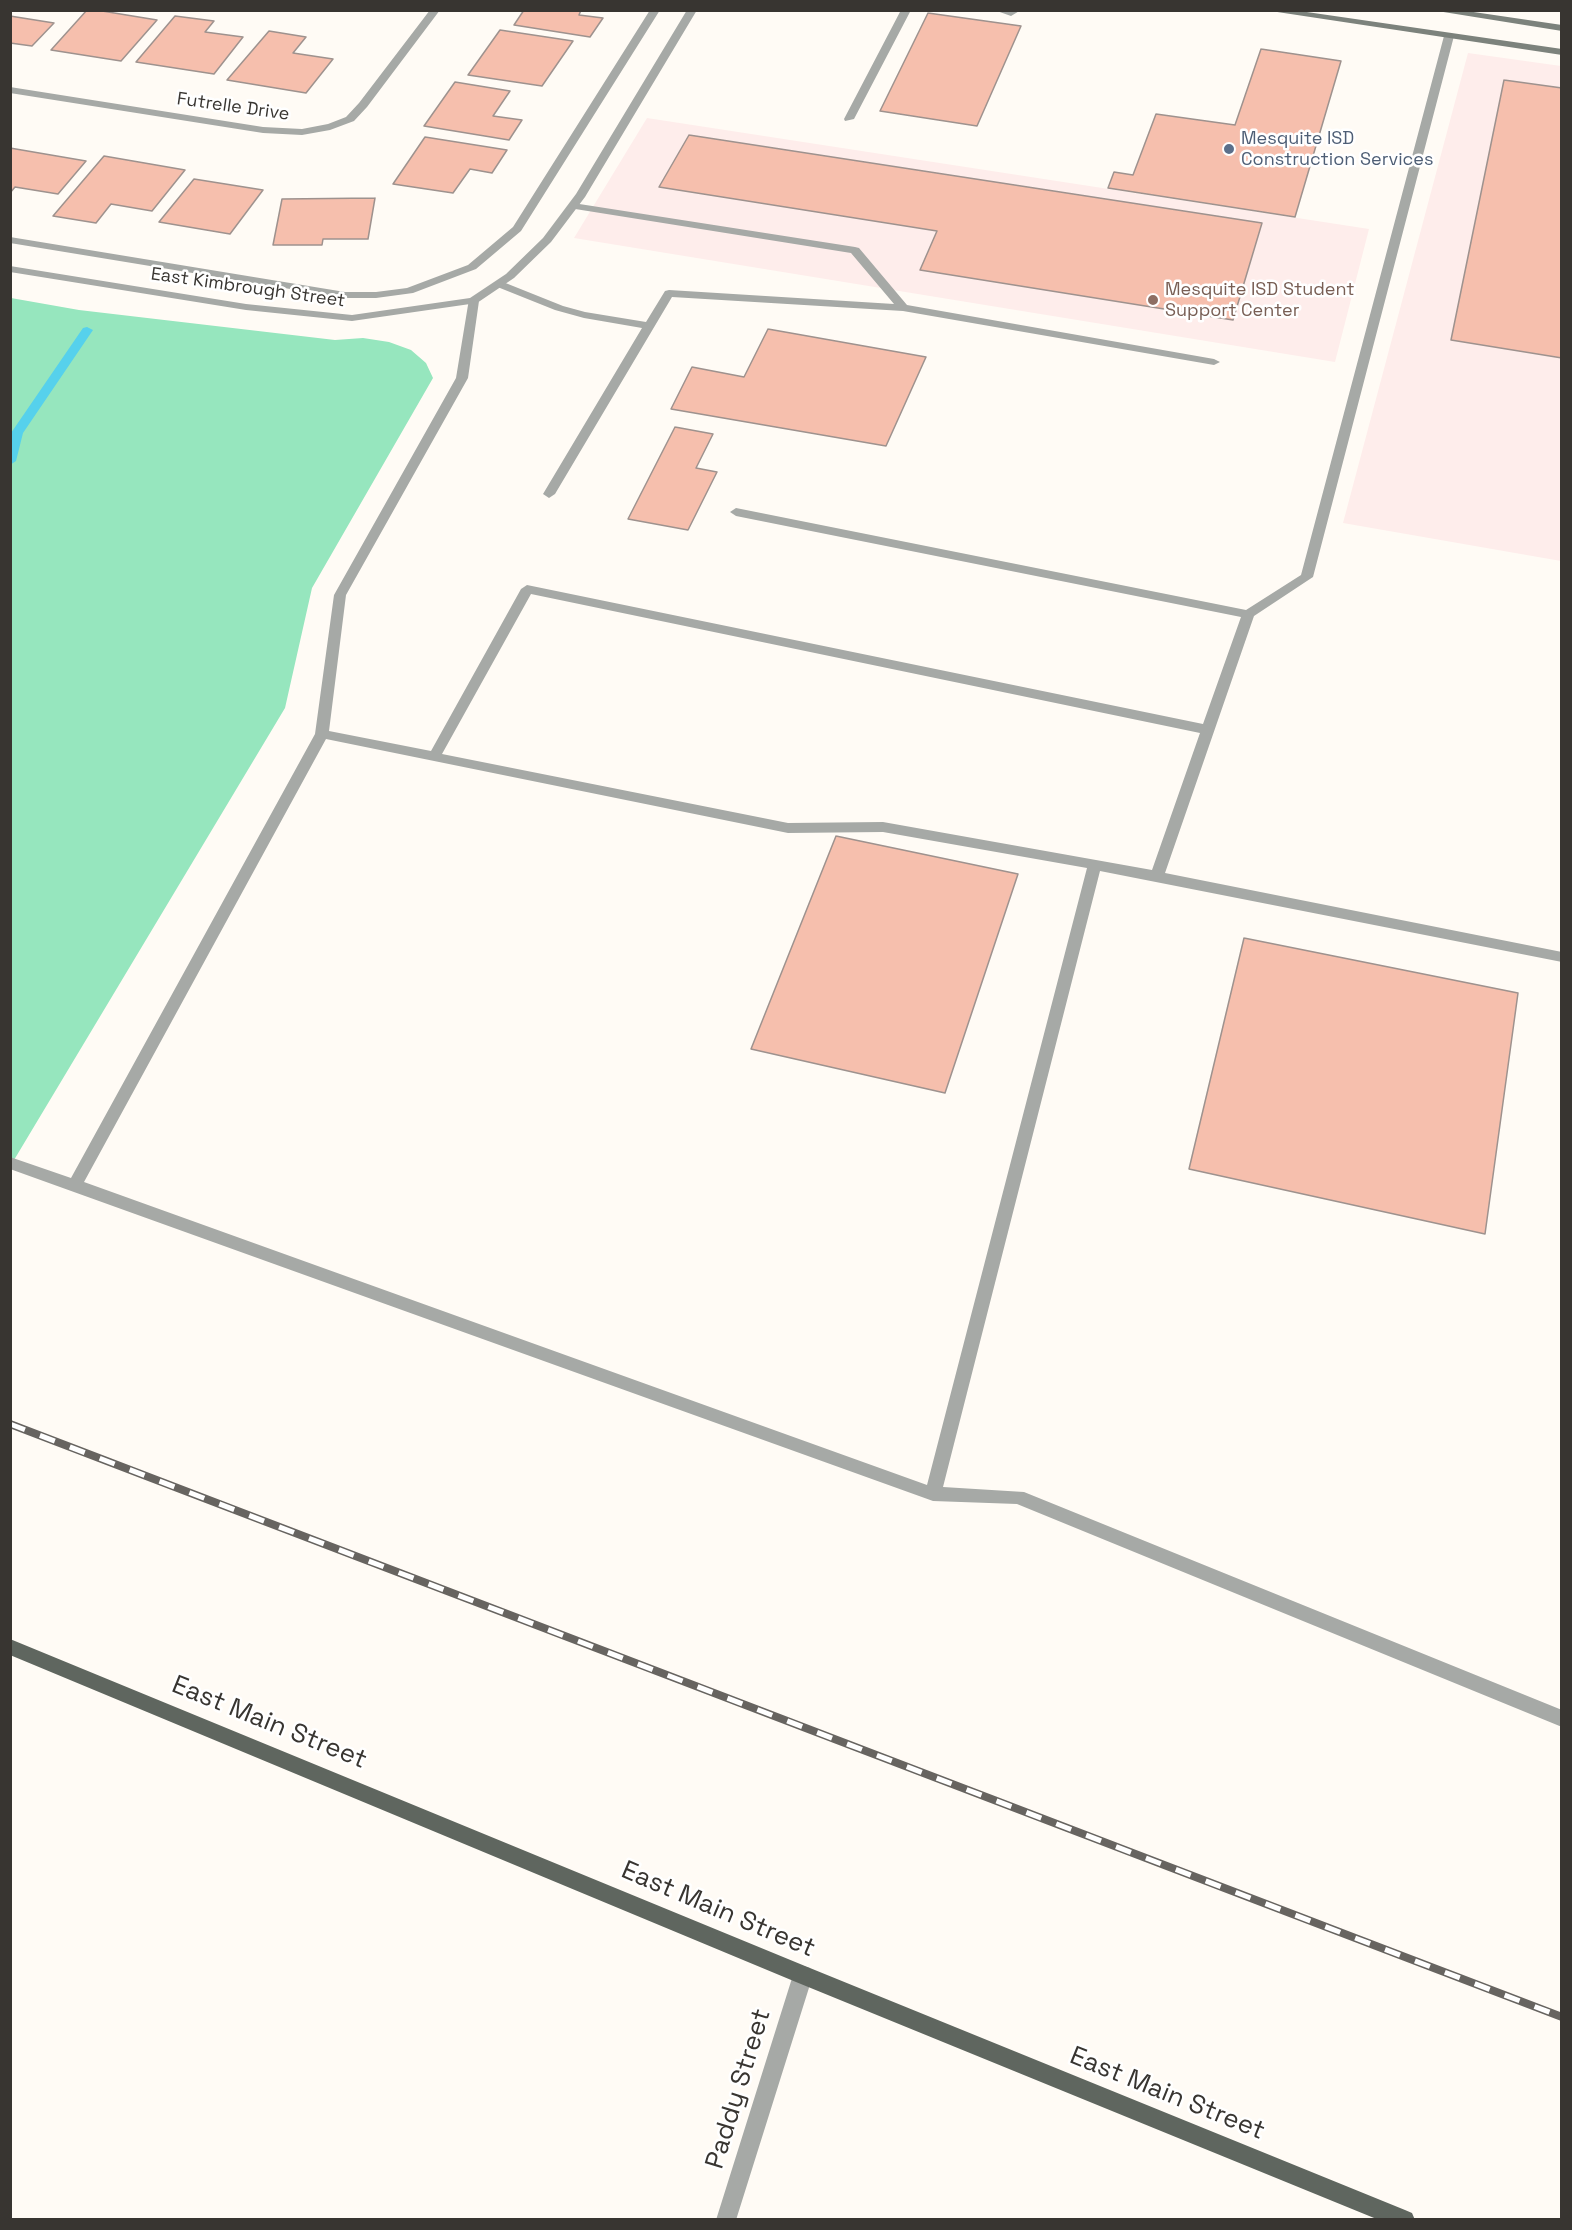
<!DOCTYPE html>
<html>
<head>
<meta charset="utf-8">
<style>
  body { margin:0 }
  #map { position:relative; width:1572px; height:2230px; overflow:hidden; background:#fffbf5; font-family:"Space Grotesk",sans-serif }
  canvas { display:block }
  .frame { position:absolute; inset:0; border:12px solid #383531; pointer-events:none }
</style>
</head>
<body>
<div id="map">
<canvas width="1572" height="2230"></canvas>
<div class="frame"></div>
</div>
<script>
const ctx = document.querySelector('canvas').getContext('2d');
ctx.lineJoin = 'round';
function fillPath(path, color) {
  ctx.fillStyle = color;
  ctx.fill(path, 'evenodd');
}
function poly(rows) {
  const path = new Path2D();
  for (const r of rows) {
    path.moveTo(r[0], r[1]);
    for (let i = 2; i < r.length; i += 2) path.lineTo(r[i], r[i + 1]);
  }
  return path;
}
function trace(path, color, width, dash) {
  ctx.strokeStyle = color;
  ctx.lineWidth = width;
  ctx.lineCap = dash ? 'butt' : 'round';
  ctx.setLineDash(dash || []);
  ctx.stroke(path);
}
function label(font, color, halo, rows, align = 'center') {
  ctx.font = font + ' "Space Grotesk",sans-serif';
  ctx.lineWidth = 5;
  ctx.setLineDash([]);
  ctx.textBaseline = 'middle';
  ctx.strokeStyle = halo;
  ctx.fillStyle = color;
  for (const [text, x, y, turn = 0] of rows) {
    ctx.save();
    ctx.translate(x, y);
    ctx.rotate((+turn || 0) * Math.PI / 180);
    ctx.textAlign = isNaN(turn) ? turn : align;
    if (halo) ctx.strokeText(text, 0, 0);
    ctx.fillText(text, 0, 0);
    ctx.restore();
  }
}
fillPath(poly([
  [1468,53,1561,66,1561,561,1343,523],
  [647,118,1369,229,1335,362,574,238]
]), '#feedeb');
fillPath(poly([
  [11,298,79,310,335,340,363,338,389,342,411,350,426,363,433,378,312,588,285,708,11,1165]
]), '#96e6be');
fillPath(poly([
  [87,327,93,330,23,433,16,461,10,465,11,433,83,328,87,327]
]), '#56d1ec');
const building = poly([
  [87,10,96,10,157,20,121,61,51,50,87,10],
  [524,10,581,10,579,15,603,18,590,37,514,25,524,10],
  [928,13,1021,26,977,126,880,111,928,13],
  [10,16,54,23,32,46,10,43,10,16],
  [175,16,214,21,205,32,243,37,214,74,136,62,175,16],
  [500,30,573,41,542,86,468,75,500,30],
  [269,31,306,37,293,53,333,59,306,93,227,80,269,31],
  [1261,49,1341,61,1295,217,1108,188,1114,172,1133,175,1156,114,1235,125,1261,49],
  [1504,80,1562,88,1562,358,1451,340,1504,80],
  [455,82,510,91,493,116,522,120,509,140,424,126,455,82],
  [689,135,1262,223,1233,320,920,270,937,231,659,187,689,135],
  [425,137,507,150,492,173,470,169,453,193,393,184,425,137],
  [10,148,86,161,58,194,15,187,10,193,10,148],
  [104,156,185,170,152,211,111,204,96,223,53,216,104,156],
  [194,179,263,190,230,234,159,222,194,179],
  [375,198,368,239,323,239,322,245,273,245,282,199,375,198],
  [768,329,926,357,886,446,671,409,692,367,744,377,768,329],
  [675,427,713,434,696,468,717,472,688,530,628,519,675,427],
  [836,836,1018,874,945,1093,751,1049,836,836],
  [1244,938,1518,993,1485,1234,1189,1169,1244,938]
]);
fillPath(building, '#f6bfad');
trace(building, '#9e928e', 1.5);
fillPath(poly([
  [650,10,660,10,521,231,476,269,413,293,376,298,345,298,10,243,10,237,345,292,376,292,407,288,468,265,513,227,650,10],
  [901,10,911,10,854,119,845,121,844,119,901,10],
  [994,10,1021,10,1011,16,994,10],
  [1449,33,1454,36,1313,577,1254,616,1165,873,1562,952,1562,962,1100,871,943,1487,1024,1492,1562,1710,1562,1727,1017,1504,933,1501,10,1169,10,1157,71,1178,315,734,334,595,456,378,469,299,473,298,479,301,468,378,346,595,329,731,431,751,521,589,527,585,1203,724,1241,617,736,516,730,512,736,508,1246,610,1301,575,1444,36,1449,33],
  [531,594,1200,733,1152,870,883,822,788,823,442,754,531,594],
  [326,739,788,833,883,832,1087,868,927,1485,84,1182,326,739],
  [573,203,855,247,859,248,907,305,1214,359,1220,362,1214,365,903,311,672,297,555,494,549,498,543,494,642,328,584,318,555,310,495,286,495,282,503,282,563,306,585,312,646,322,665,291,669,290,894,304,851,253,569,208,569,204,573,203]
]), '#a6a9a6');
fillPath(poly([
  [430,10,440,10,367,107,354,121,330,130,302,135,263,133,10,93,10,87,263,127,302,129,328,124,346,117,359,103,430,10],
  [687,10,697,10,585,197,551,242,514,278,477,303,352,321,246,310,10,272,10,266,246,304,352,315,470,298,506,274,543,238,576,194,687,10],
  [803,1966,810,1968,813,1975,736,2220,716,2220,793,1975,796,1968,803,1966]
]), '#a6a9a6');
fillPath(poly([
  [1264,10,1293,10,1562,49,1562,55,1264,10],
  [1431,10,1460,10,1562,25,1562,31,1431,10]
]), '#7c827c');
fillPath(poly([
  [10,1639,805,1966,1405,2210,1412,2213,1415,2220,1379,2220,796,1982,10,1655,10,1639]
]), '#5f665f');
const rail = poly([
  [10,1424,1562,2017]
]);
trace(rail, '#676460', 8);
trace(rail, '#fff', 5, [16]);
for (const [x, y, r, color] of [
  [1229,149,6,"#5c6f8a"],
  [1153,300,6,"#8d6e63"]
]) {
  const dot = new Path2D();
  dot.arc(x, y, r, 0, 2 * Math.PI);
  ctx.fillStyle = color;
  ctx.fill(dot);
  trace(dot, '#fff', 2);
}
label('18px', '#383531', '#fff', [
  ["Futrelle Drive",233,107,8],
  ["East Kimbrough Street",248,288,8]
]);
label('18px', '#4e5e75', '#fff', [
  ["Mesquite ISD",1241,139],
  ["Construction Services",1241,160]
], 'left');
label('18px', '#785e54', '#fff', [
  ["Mesquite ISD Student",1165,290],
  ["Support Center",1165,311]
], 'left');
label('26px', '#383531', '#fff', [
  ["East Main Street",269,1723,22],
  ["East Main Street",718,1910,23],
  ["Paddy Street",739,2089,-73],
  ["East Main Street",1167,2094,22]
]);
</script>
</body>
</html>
